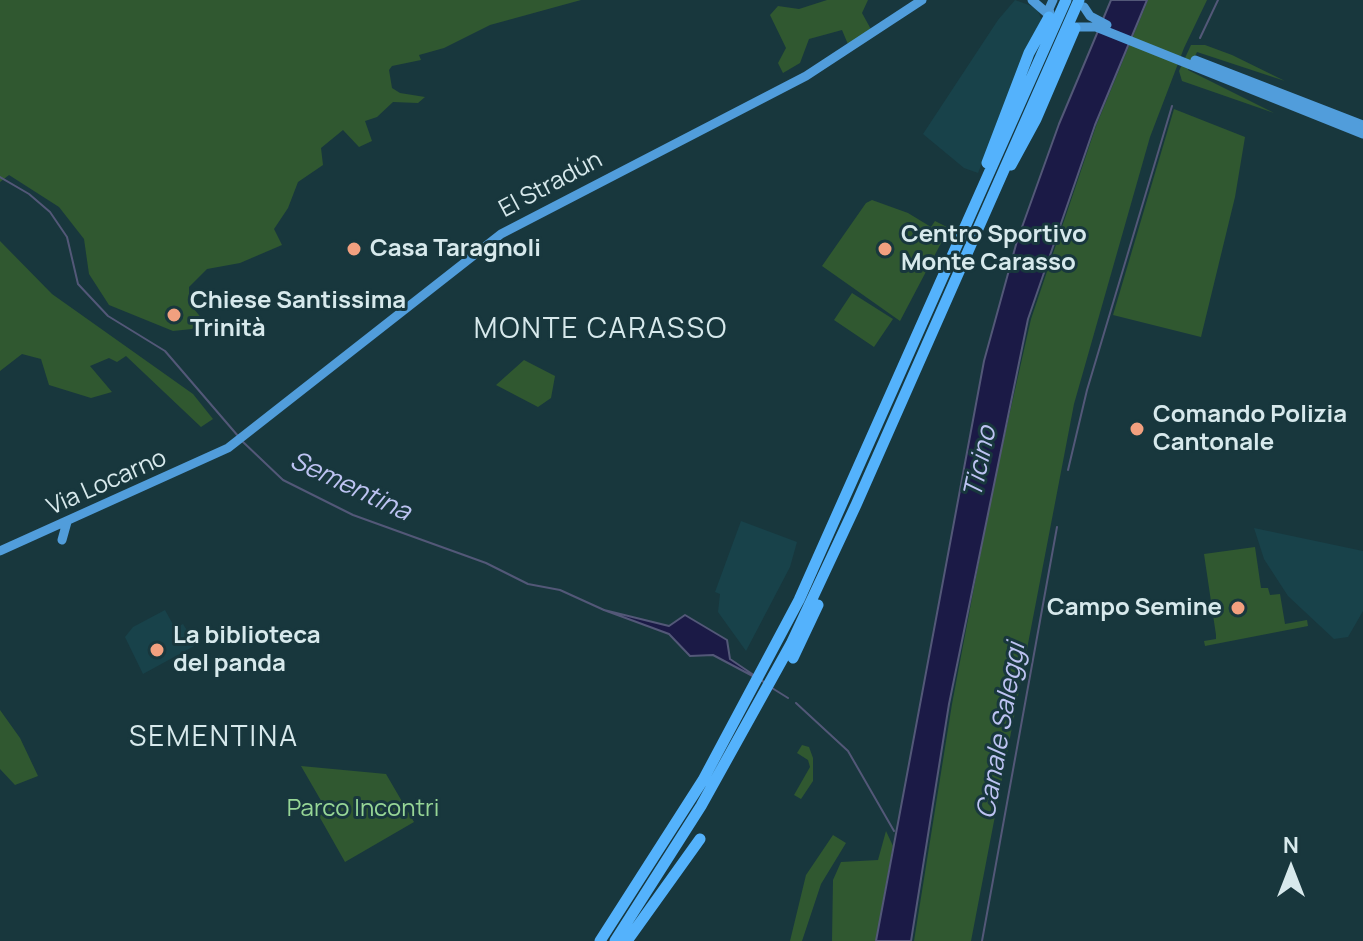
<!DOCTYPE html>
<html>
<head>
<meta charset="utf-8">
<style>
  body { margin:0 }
  #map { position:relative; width:1363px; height:941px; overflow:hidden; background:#18373d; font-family:Manrope,sans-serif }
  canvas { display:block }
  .north { position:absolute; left:1251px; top:829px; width:80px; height:80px; -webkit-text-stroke:6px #18373d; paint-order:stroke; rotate:0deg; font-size:22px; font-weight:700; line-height:32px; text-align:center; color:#d7e9ec }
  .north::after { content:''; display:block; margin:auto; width:28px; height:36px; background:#d7e9ec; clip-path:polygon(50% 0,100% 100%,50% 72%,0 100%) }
</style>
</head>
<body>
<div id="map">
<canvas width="1363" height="941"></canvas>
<div class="north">N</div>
</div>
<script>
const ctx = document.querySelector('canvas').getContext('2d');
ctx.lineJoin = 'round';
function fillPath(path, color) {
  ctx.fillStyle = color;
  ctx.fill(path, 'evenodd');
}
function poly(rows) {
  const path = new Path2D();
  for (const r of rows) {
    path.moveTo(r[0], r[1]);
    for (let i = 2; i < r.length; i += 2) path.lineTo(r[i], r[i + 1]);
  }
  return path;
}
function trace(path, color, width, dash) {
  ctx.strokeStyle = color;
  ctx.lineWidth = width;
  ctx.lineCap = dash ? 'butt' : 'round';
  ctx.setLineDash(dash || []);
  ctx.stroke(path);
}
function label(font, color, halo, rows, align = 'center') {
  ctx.font = font + ' Manrope,sans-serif';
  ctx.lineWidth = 6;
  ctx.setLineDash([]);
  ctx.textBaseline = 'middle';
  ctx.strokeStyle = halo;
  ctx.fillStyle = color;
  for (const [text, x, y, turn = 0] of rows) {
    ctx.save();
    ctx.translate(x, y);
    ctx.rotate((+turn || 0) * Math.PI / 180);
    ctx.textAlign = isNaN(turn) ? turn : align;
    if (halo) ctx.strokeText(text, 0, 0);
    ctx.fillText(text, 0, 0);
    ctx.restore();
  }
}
fillPath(poly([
  [1015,0,1037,8,1042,21,1026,52,978,173,964,168,923,134,998,20],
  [741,521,797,542,790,567,746,651,718,612,720,594,715,592],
  [1254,528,1363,551,1363,611,1348,637,1334,639,1288,596,1264,559],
  [165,610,175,628,183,624,196,645,143,674,125,637,133,627]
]), '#18424a');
fillPath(poly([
  [0,0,581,0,490,25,444,48,419,55,421,60,392,66,389,70,392,88,400,93,425,97,418,103,393,102,377,117,365,121,372,141,359,147,343,130,321,148,323,165,298,182,288,208,274,229,282,245,240,263,207,269,189,287,189,303,203,320,192,329,173,331,109,305,89,274,84,239,59,207,9,175,0,182],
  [827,0,868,0,862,13,873,33,850,49,842,30,809,39,800,63,783,73,778,63,786,48,770,15,778,6,799,9],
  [1148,0,1207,0,1184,48,1150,137,1074,404,971,941,914,941,952,704,993,487,1031,319,1096,126],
  [1191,45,1205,45,1232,55,1285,81,1197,52,1188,70,1274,113,1182,81,1179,71],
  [1174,109,1245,137,1235,197,1201,337,1113,315],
  [872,200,908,213,931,227,935,221,949,228,900,321,822,266,866,203],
  [0,241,52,294,193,394,213,419,201,427,126,356,117,362,109,358,90,366,112,392,91,398,49,385,41,359,22,354,0,371],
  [852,293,893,319,874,347,834,320],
  [524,360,555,376,551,398,538,407,496,385],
  [1255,547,1261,588,1268,588,1270,595,1280,594,1285,624,1307,620,1308,626,1205,646,1204,641,1216,639,1216,635,1204,554],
  [0,710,20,738,38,776,15,785,0,769],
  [802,745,809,747,813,758,813,781,801,799,794,795,810,767,808,760,797,753],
  [301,766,386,774,414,822,345,862,319,816,327,811],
  [886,831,893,846,876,941,832,941,833,880,841,862,878,860],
  [833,835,846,843,821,884,802,941,790,941,806,875]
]), '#305830');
const water = poly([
  [1111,0,1147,0,1095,125,1028,319,949,704,911,941,876,941,984,361,1017,241,1059,124,1111,0],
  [604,610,669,626,685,615,727,640,730,659,764,682,713,655,690,656,669,634,604,610]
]);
fillPath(water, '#1b1a46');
trace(water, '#535878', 2);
trace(poly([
  [1200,38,1218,0],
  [0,177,29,194,50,212,67,237,78,284,108,316,165,351,238,436],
  [242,441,283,480,353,515,486,563,528,584,560,590,604,610],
  [1068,470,1087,390,1172,106],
  [772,688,788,698],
  [796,703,848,751,894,831],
  [982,941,1057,527]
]), '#535878', 2);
trace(poly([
  [1032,0,1048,14],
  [1084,7,1090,16,1107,25],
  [1052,22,1049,9,1053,0],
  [1077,27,1096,27,1363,134],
  [1195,60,1363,125],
  [62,540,67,522],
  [0,551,228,448,501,234,806,76,922,0]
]), '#519ddb', 9);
trace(poly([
  [987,163,1029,53,1049,17],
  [1011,165,1036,119,1075,28],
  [793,658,818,605],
  [600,941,703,780,799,600,1066,0],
  [615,941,701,806,791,644,856,505,1079,0],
  [627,941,700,839]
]), '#54b2fc', 11);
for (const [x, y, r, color] of [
  [354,249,8,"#f2a07f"],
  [885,249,8,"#f2a07f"],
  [174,315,8,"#f2a07f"],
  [1137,429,8,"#f2a07f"],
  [1238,608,8,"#f2a07f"],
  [157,650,8,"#f2a07f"]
]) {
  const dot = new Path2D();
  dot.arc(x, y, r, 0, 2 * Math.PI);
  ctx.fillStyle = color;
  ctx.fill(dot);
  trace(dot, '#18373d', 3);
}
label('24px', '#d7e9ec', '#18373d', [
  ["El Stradún",551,185,-28],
  ["Via Locarno",107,483,-24]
]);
label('bold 24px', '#d7e9ec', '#18373d', [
  ["Centro Sportivo",901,235],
  ["Monte Carasso",901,263],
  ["Casa Taragnoli",370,249],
  ["Chiese Santissima",190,301],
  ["Trinità",190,329],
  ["Comando Polizia",1153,415],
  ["Cantonale",1153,443],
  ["Campo Semine",1222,608,"right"],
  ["La biblioteca",173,636],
  ["del panda",173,664]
], 'left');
label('24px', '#97d696', '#18373d', [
  ["Parco Incontri",363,809]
]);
label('italic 26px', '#bdc3f2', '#18373d', [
  ["Ticino",981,462,-78],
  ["Sementina",350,487,25],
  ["Canale Saleggi",1002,731,-80]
]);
ctx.letterSpacing = '2px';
label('28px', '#d7e9ec', '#18373d', [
  ["MONTE CARASSO",601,330],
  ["SEMENTINA",214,738]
]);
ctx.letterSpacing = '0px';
</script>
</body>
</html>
